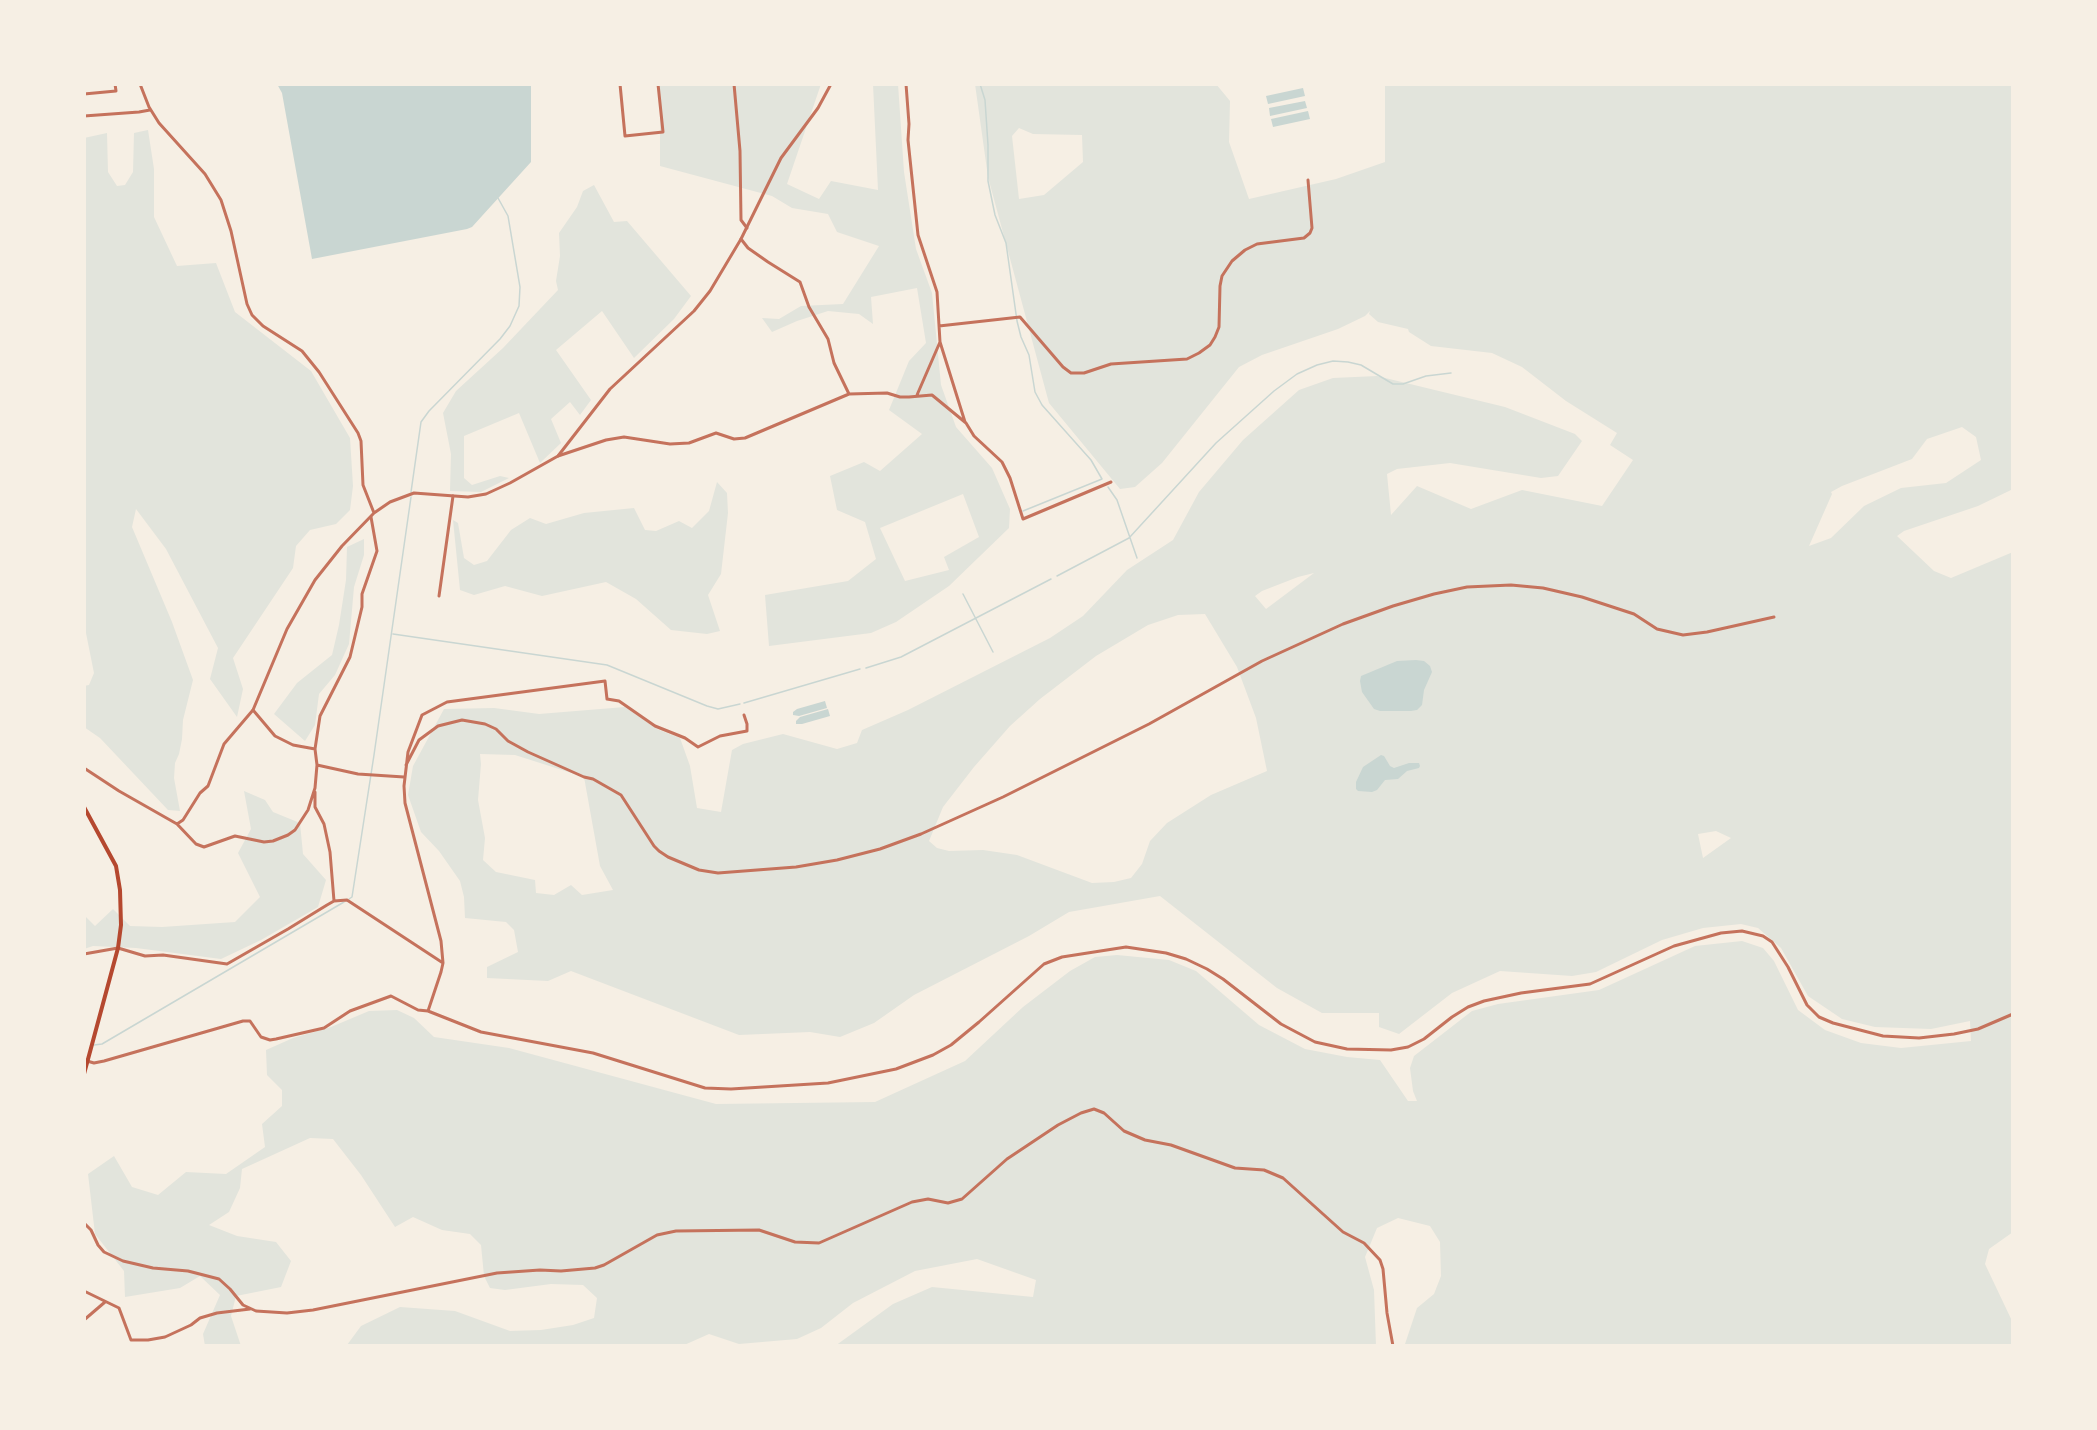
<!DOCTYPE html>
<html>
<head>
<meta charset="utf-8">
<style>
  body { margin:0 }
  #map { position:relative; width:2097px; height:1430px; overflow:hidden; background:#f6efe4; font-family:Overpass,sans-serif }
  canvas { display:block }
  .frame { position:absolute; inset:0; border:86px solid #f6efe4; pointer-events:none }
</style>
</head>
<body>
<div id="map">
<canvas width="2097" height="1430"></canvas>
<div class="frame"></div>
</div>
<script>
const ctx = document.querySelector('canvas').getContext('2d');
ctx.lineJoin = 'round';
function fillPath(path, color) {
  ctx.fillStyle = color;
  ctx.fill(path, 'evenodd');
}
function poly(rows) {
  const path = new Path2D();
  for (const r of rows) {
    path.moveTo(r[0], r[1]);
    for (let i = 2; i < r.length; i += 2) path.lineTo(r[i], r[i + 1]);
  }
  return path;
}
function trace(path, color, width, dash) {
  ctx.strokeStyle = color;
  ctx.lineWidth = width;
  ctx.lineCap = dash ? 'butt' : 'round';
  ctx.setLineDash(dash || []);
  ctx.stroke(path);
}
fillPath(poly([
  [660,84,821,84,787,184,819,199,831,181,878,190,873,84,898,84,904,172,916,249,932,293,941,385,956,427,992,468,1010,509,1009,528,949,586,896,622,871,633,769,646,765,595,848,581,876,559,865,522,837,510,830,476,864,462,880,471,922,434,889,410,909,361,926,343,917,288,871,297,873,324,859,314,828,311,797,321,772,332,762,318,779,319,801,306,843,304,879,246,837,232,828,214,792,208,772,196,660,166],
  [963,494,979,537,944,557,949,570,905,581,880,528],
  [975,84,1216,84,1230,101,1229,142,1249,199,1336,179,1385,162,1385,84,2013,84,2013,489,1978,506,1904,531,1897,536,1934,571,1951,578,2013,552,2013,1232,1989,1249,1985,1264,2013,1323,2013,1346,1402,1346,1405,1344,1417,1308,1434,1294,1441,1276,1440,1242,1430,1226,1398,1218,1377,1228,1365,1257,1374,1290,1376,1346,835,1346,893,1304,932,1287,1033,1297,1036,1280,977,1259,915,1271,853,1303,821,1328,797,1339,739,1344,709,1334,682,1346,344,1346,347,1345,361,1326,400,1307,455,1311,510,1331,541,1330,573,1325,594,1318,597,1298,583,1285,551,1284,505,1290,490,1288,484,1276,481,1245,470,1234,442,1230,413,1217,395,1227,361,1175,333,1139,310,1138,242,1169,240,1188,229,1212,209,1225,237,1236,276,1242,291,1261,281,1287,236,1296,231,1316,241,1346,205,1346,203,1334,220,1295,200,1276,180,1288,125,1297,124,1271,95,1234,88,1174,114,1156,132,1187,158,1195,186,1172,226,1174,265,1147,262,1124,282,1106,282,1090,267,1075,266,1050,293,1038,331,1027,369,1011,397,1010,414,1018,434,1037,509,1048,716,1104,875,1102,965,1061,1023,1007,1070,971,1095,957,1117,955,1169,960,1196,971,1259,1025,1305,1049,1347,1057,1380,1060,1408,1101,1417,1101,1413,1091,1410,1068,1414,1056,1472,1011,1498,1004,1599,990,1695,946,1742,941,1763,948,1774,961,1798,1010,1825,1030,1861,1043,1901,1048,1971,1041,1970,1021,1931,1029,1875,1027,1842,1019,1808,996,1781,948,1758,928,1741,924,1703,928,1662,940,1596,972,1572,976,1500,971,1452,993,1399,1034,1379,1027,1379,1013,1322,1013,1277,988,1160,896,1069,912,1029,936,914,995,874,1023,840,1037,810,1032,739,1035,571,971,548,981,487,978,487,967,518,952,514,930,506,922,465,918,464,897,460,881,439,851,421,832,408,795,413,766,444,709,494,708,539,714,625,707,657,729,680,738,690,766,697,808,721,812,732,750,743,744,783,734,837,749,857,743,862,730,908,710,1050,638,1083,616,1127,570,1173,540,1199,492,1243,440,1299,390,1333,378,1377,376,1505,407,1575,434,1582,441,1558,476,1541,478,1450,463,1397,469,1387,474,1391,515,1417,486,1471,509,1522,490,1602,506,1633,460,1610,445,1617,433,1566,401,1522,367,1492,353,1431,346,1409,332,1408,329,1378,322,1369,314,1370,311,1365,316,1338,329,1262,355,1239,367,1162,463,1135,487,1120,489,1049,403,988,177],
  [1019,128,1033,134,1082,135,1083,162,1044,195,1019,199,1012,136],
  [1962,427,1976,437,1981,460,1946,483,1901,488,1864,506,1831,538,1809,546,1832,494,1831,492,1842,486,1912,459,1927,439],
  [1314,573,1266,609,1255,596,1262,591,1298,577],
  [1205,614,1237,667,1256,718,1267,771,1211,795,1167,823,1150,841,1142,864,1131,878,1114,882,1092,883,1017,855,983,850,949,851,937,848,929,841,943,807,974,767,1010,726,1040,699,1096,656,1148,625,1178,615],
  [480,754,515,755,584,777,600,866,613,890,582,895,571,885,554,895,536,893,535,880,496,872,483,860,485,838,478,800,481,764],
  [1716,831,1731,838,1703,858,1698,834],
  [148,130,154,169,154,217,177,266,216,263,235,312,311,371,350,438,353,486,350,510,336,524,310,530,296,546,293,568,233,658,243,689,237,717,210,679,218,648,166,549,136,509,132,527,172,622,193,680,183,720,182,739,179,754,175,763,174,778,180,811,168,810,100,738,84,727,84,686,89,685,94,673,84,623,84,138,107,133,108,172,117,186,125,185,133,172,134,133],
  [594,185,614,222,627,221,691,296,674,319,634,358,602,311,556,350,591,400,580,415,570,402,551,419,561,443,540,463,519,413,464,436,464,478,472,485,500,476,509,478,481,492,450,491,451,454,443,413,456,391,503,348,558,290,556,281,560,256,559,233,577,207,583,191],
  [717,482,727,493,728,513,721,574,708,595,720,631,707,634,671,630,636,599,606,582,542,596,505,586,474,595,460,590,453,520,458,523,464,558,474,565,487,561,511,530,530,518,546,524,584,513,634,508,645,530,656,531,679,521,692,528,709,511],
  [364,539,364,555,354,587,349,644,335,675,319,694,315,725,305,741,274,714,297,683,332,655,339,625,346,580,347,547],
  [244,791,265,800,273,812,300,823,303,854,326,880,318,907,261,940,221,959,136,948,93,946,84,949,84,915,95,926,113,909,130,926,162,927,235,922,260,897,238,853,251,829]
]), '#e2e4dc');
fillPath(poly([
  [277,84,531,84,531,162,472,227,467,229,312,259,282,93],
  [1303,88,1305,96,1268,104,1266,96],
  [1305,101,1307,108,1270,116,1269,108],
  [1308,111,1310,119,1273,127,1271,119],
  [1416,660,1424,661,1430,666,1432,672,1424,690,1422,705,1417,710,1411,711,1380,711,1374,709,1362,692,1360,681,1361,676,1397,661],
  [825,701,827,708,799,716,793,715,793,712,797,709],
  [828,709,830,716,802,724,796,724,796,721,800,717],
  [1381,755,1384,756,1390,766,1394,768,1409,763,1419,763,1420,766,1419,768,1407,771,1398,779,1385,780,1377,790,1372,792,1358,791,1356,789,1356,782,1363,767]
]), '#c9d6d2');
trace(poly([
  [980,84,985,100,988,145,988,181,995,215,1006,243,1017,321,1021,337,1029,355,1035,392,1042,405,1091,460,1102,479,1023,511],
  [1108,487,1117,500,1137,558],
  [411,492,421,422,429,411,500,339,510,326,519,306,520,287,508,216,498,198],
  [1057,576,1129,538,1216,443,1274,391,1297,374,1317,365,1333,361,1348,362,1361,365,1393,384,1403,384,1426,376,1451,373],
  [963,594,993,652],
  [393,634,607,665,707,706,718,709,740,704],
  [866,668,901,657,1051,579],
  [744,703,860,669],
  [349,899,352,897,374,755,411,497],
  [94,1045,102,1044,344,902]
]), '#c9d6d2', 1.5);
trace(poly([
  [620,84,625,136,663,132,658,84],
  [831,84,818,108,781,158,741,239,748,248,768,262,800,282,809,307,828,339,834,363,849,394],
  [906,84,909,124,908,140,918,235,937,292,940,342,965,422],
  [84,94,116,91,115,84],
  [84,116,139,112,150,110],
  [939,326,1020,317,1063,367,1071,373,1084,373,1111,364,1187,359,1199,353,1210,345,1215,337,1219,327,1220,286,1222,276,1232,261,1245,250,1257,244,1304,238,1310,233,1312,228,1308,180],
  [917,395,940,342],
  [558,456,606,440,624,437,670,444,689,443,716,433,734,439,745,438,849,394,887,393,900,397,909,397,932,395,966,423,974,436,1002,462,1010,478,1023,519,1111,482],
  [439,596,453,496],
  [317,765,315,749,320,716,350,657,362,607,362,594,377,551,371,517],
  [406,765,419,740,438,726,462,720,485,724,496,729,508,741,528,752,584,777,593,779,621,795,654,846,659,851,668,857,699,870,718,873,796,867,837,860,880,849,921,834,1003,797,1149,724,1262,661,1343,624,1393,606,1434,594,1467,587,1511,585,1543,588,1582,597,1634,614,1657,629,1683,635,1707,632,1774,617],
  [84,768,119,791,177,824,196,844,204,847,235,836,264,842,273,841,288,835,295,830,308,810,315,788,317,765,358,774,404,777],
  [315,792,315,807,324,824,330,852,334,901],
  [177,824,183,820,200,793,208,786,224,744,253,710,275,736,293,745,315,749],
  [84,954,118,948,145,956,163,955,227,964,288,929,327,905,334,901,347,900,443,963],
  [428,1011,441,972,443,963,441,941,405,803,404,786,408,752,422,715,447,702,605,681,607,699,619,701,655,726,685,738,698,747,720,736,747,731,747,724,744,715],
  [87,1061,94,1063,104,1061,243,1021,250,1021,261,1037,270,1040,276,1039,324,1028,350,1011,391,996,418,1010,428,1011,481,1032,593,1053,705,1088,731,1089,828,1083,896,1069,933,1055,951,1045,979,1022,1044,964,1062,957,1126,947,1166,953,1186,959,1207,969,1223,979,1281,1024,1315,1042,1347,1049,1391,1050,1408,1047,1424,1039,1452,1017,1468,1007,1484,1001,1521,993,1590,984,1674,946,1721,933,1742,931,1763,936,1772,942,1788,967,1807,1005,1819,1017,1833,1023,1883,1036,1919,1038,1954,1034,1978,1029,2013,1014],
  [84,1223,91,1230,98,1245,104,1252,123,1261,153,1268,188,1271,219,1279,230,1289,243,1305,256,1311,287,1313,313,1310,497,1273,540,1270,561,1271,595,1268,604,1265,657,1235,676,1231,759,1230,795,1242,819,1243,912,1202,928,1199,948,1203,962,1199,1007,1159,1058,1125,1081,1113,1094,1109,1104,1113,1124,1131,1145,1140,1171,1145,1235,1168,1264,1170,1283,1178,1343,1232,1364,1243,1380,1260,1383,1269,1387,1313,1393,1346],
  [84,1291,119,1308,131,1340,148,1340,165,1337,191,1325,200,1318,217,1313,250,1309],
  [84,1320,105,1302]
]), '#c5725c', 3);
trace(poly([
  [140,84,149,107,159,123,205,174,221,200,231,231,247,304,252,315,263,326,302,351,319,372,358,433,361,441,363,485,374,513],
  [734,84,740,151,741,220,747,228],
  [253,710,287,629,315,580,342,546,374,513,390,502,414,493,468,497,486,494,510,483,558,456,610,389,694,311,710,291,741,239]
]), '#c5725c', 3);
trace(poly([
  [84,807,116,866,120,890,121,925,118,948,84,1074]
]), '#b5482f', 4);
</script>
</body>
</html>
